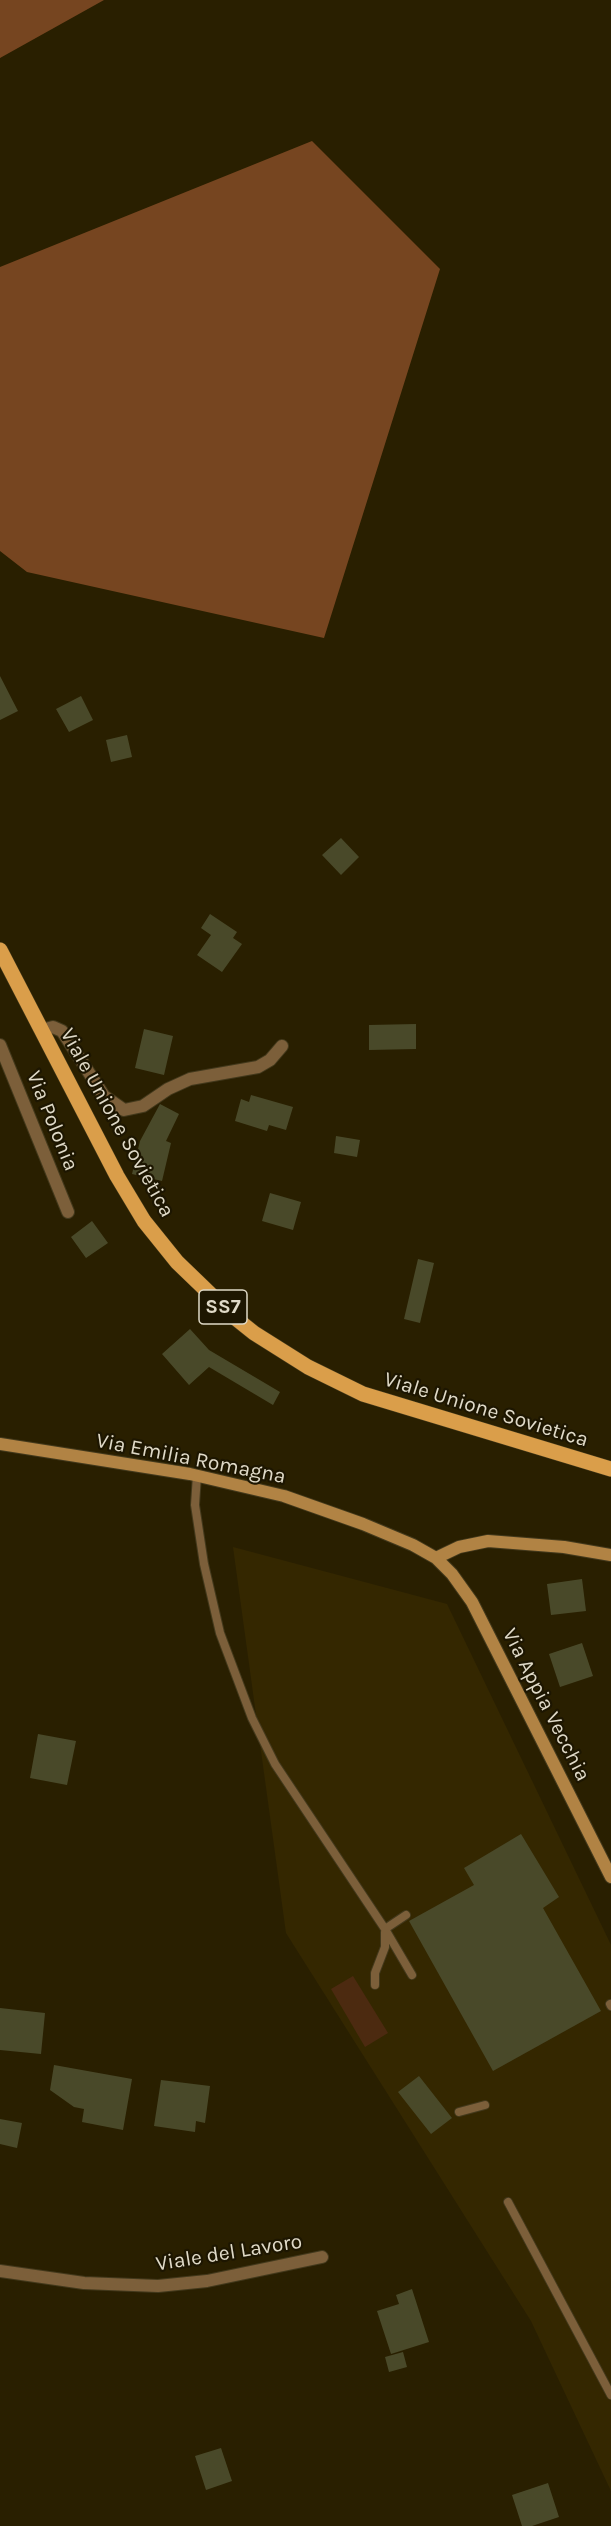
<!DOCTYPE html>
<html>
<head>
<meta charset="utf-8">
<style>
  body { margin:0 }
  canvas { display:block; background:#291f00 }
</style>
</head>
<body>
<canvas width="611" height="2526"></canvas>
<script>
const ctx = document.querySelector('canvas').getContext('2d');
ctx.lineJoin = 'round';
function fillPath(path, color) {
  ctx.fillStyle = color;
  ctx.fill(path, 'evenodd');
}
function poly(rows) {
  const path = new Path2D();
  for (const r of rows) {
    path.moveTo(r[0], r[1]);
    for (let i = 2; i < r.length; i += 2) path.lineTo(r[i], r[i + 1]);
  }
  return path;
}
function trace(path, color, width, dash) {
  ctx.strokeStyle = color;
  ctx.lineWidth = width;
  ctx.lineCap = dash ? 'butt' : 'round';
  ctx.setLineDash(dash || []);
  ctx.stroke(path);
}
function label(font, color, halo, rows, align = 'center') {
  ctx.font = font + ' Karla,sans-serif';
  ctx.lineWidth = 4.5;
  ctx.setLineDash([]);
  ctx.textBaseline = 'middle';
  ctx.strokeStyle = halo;
  ctx.fillStyle = color;
  for (const [text, x, y, turn = 0] of rows) {
    ctx.save();
    ctx.translate(x, y);
    ctx.rotate((+turn || 0) * Math.PI / 180);
    ctx.textAlign = isNaN(turn) ? turn : align;
    if (halo) ctx.strokeText(text, 0, 0);
    ctx.fillText(text, 0, 0);
    ctx.restore();
  }
}
fillPath(poly([
  [233,1547,447,1604,611,1945,611,2491,531,2321,286,1933]
]), '#342700');
fillPath(poly([
  [353,1976,388,2033,365,2047,331,1989]
]), '#4c2a10');
fillPath(poly([
  [0,0,104,0,0,58],
  [312,141,440,269,324,638,27,572,0,551,0,267]
]), '#764520');
fillPath(poly([
  [0,676,18,711,0,720],
  [81,696,93,720,69,732,56,709],
  [127,735,132,757,111,762,106,740],
  [341,838,359,857,341,875,322,855],
  [210,914,237,932,233,938,242,944,222,972,197,955,211,935,201,928],
  [416,1024,416,1049,369,1050,369,1025],
  [144,1029,173,1036,164,1075,135,1068],
  [251,1095,293,1107,286,1130,269,1125,267,1131,235,1121,241,1099,249,1102],
  [160,1104,179,1114,166,1141,171,1143,162,1181,132,1174,140,1141],
  [336,1136,360,1140,357,1157,334,1153],
  [270,1193,301,1202,293,1230,262,1221],
  [92,1221,108,1243,86,1258,71,1237],
  [418,1259,434,1263,420,1323,404,1319],
  [190,1329,209,1350,280,1392,273,1405,209,1367,189,1385,162,1354],
  [582,1579,586,1611,551,1615,547,1584],
  [582,1643,593,1676,560,1687,549,1654],
  [38,1734,76,1741,67,1785,30,1778],
  [521,1834,559,1897,543,1908,601,2011,493,2071,409,1921,474,1885,464,1868],
  [0,2008,45,2013,41,2054,0,2050],
  [54,2065,132,2079,123,2130,82,2122,84,2109,74,2107,50,2090],
  [419,2076,452,2118,431,2134,398,2092],
  [161,2080,210,2086,205,2123,196,2121,195,2132,154,2126],
  [0,2119,22,2123,17,2148,0,2144],
  [412,2289,429,2342,391,2354,377,2311,399,2304,396,2295],
  [403,2352,407,2367,389,2372,385,2357],
  [221,2448,232,2481,206,2490,195,2456],
  [548,2483,559,2517,532,2526,522,2526,512,2495]
]), '#494929');
const lane = poly([
  [197,1475,195,1505,204,1564,220,1633,252,1718,275,1764,385,1929,412,1975],
  [385,1929,406,1915],
  [375,1985,375,1973,385,1947,385,1932],
  [610,2004,611,2006],
  [459,2112,485,2105],
  [508,2202,611,2395]
]);
const street = poly([
  [42,1030,53,1027,62,1031,104,1096,124,1110,143,1106,168,1089,190,1079,258,1067,270,1060,282,1046],
  [0,1045,68,1212],
  [0,2271,84,2283,158,2286,207,2281,322,2257]
]);
const secondary = poly([
  [0,1444,190,1474,284,1496,363,1524,413,1545,436,1558,452,1574,472,1602,611,1877],
  [436,1558,459,1547,488,1541,564,1547,611,1555]
]);
const primary = poly([
  [0,950,117,1176,144,1221,177,1262,234,1317,254,1333,308,1367,363,1394,611,1469]
]);
trace(lane, '#43391c', 10);
trace(street, '#43391c', 14);
trace(secondary, '#43391c', 14);
trace(primary, '#43391c', 16);
trace(lane, '#7c5f3a', 8);
trace(street, '#7c5f3a', 12);
trace(secondary, '#b18344', 12);
trace(primary, '#da9e4a', 15);
for (const [x, y, w] of [
  [223,1307,48]
]) {
  const box = new Path2D();
  box.roundRect(x - w / 2, y - 17, w, 34, 4.5);
  ctx.fillStyle = '#1d1601';
  ctx.fill(box);
  trace(box, '#e0dac8', 1.5);
}
label('bold 20px', '#e0dac8', null, [
  ["SS7",223,1307]
]);
label('21px', '#e0dac8', '#1d1601', [
  ["Via Polonia",52,1121,68],
  ["Viale Unione Sovietica",117,1123,61],
  ["Viale Unione Sovietica",486,1410,17],
  ["Via Emilia Romagna",191,1459,11],
  ["Via Appia Vecchia",546,1705,63],
  ["Viale del Lavoro",229,2253,-9]
]);
</script>
</body>
</html>
